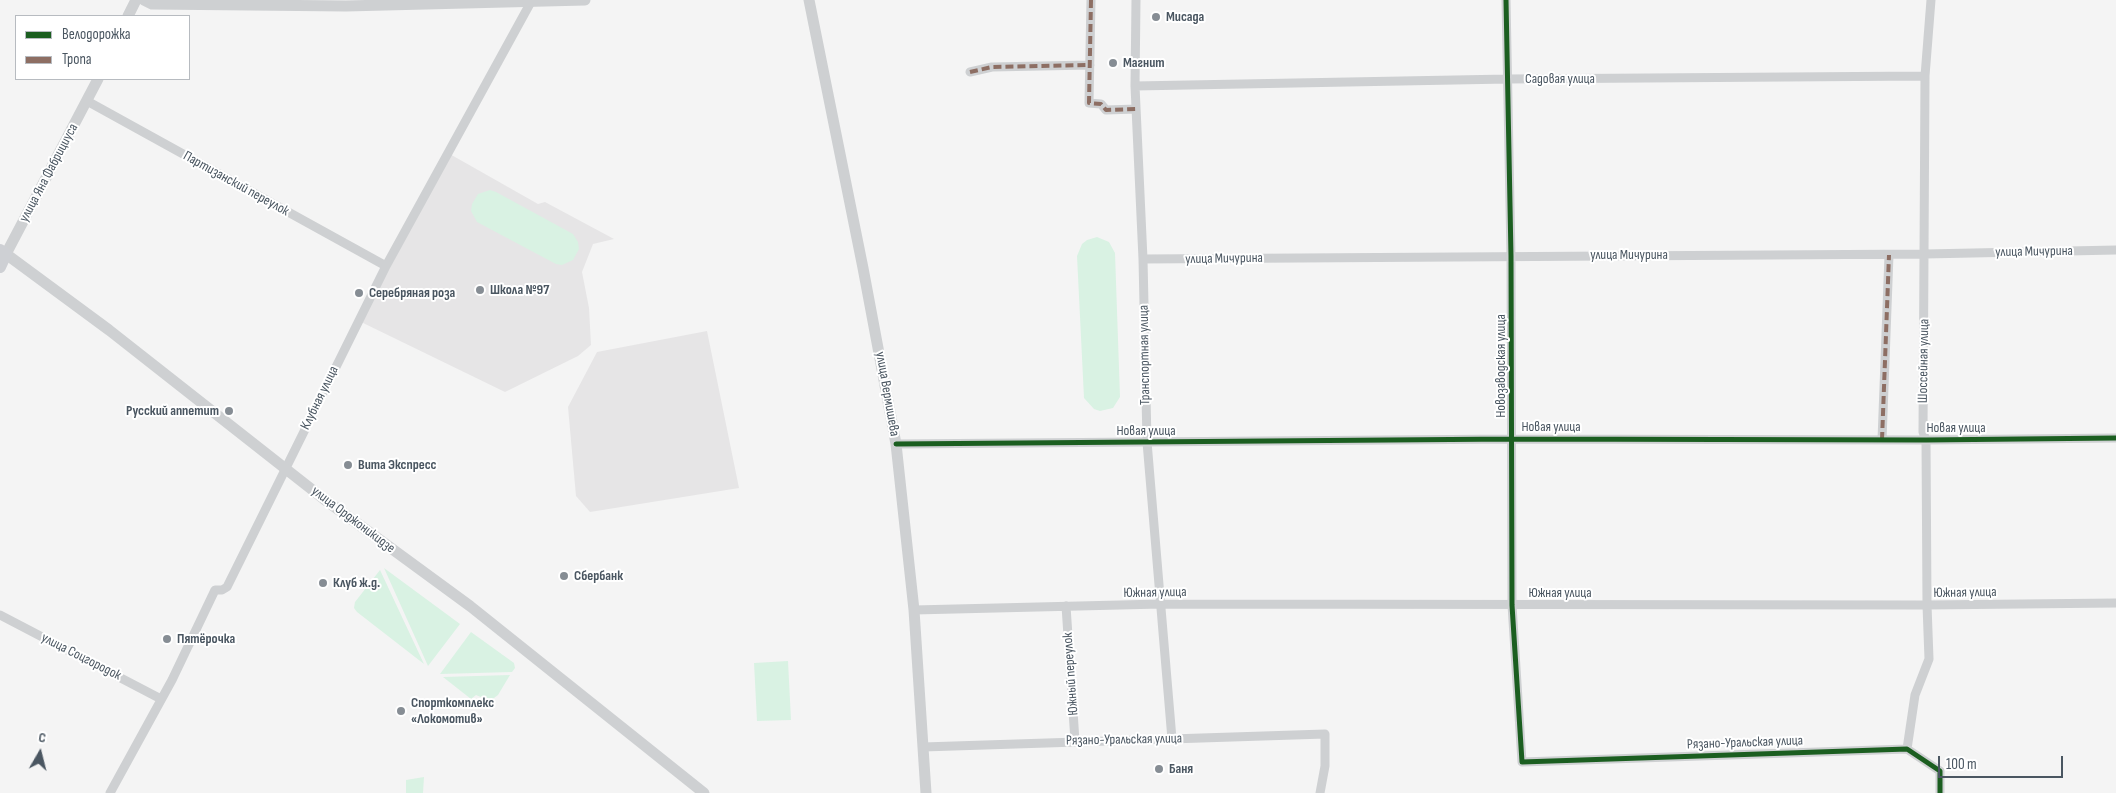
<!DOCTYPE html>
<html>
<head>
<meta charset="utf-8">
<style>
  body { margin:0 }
  #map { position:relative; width:2116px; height:793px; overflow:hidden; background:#f4f4f4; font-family:"Sofia Sans Condensed",sans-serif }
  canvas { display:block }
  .legend { position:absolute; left:15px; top:15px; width:175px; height:65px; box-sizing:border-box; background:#fff; border:1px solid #b7bbc0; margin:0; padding:6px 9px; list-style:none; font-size:15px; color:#4a5661 }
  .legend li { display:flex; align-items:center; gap:10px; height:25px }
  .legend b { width:25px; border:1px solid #b7bbc0 }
  .north { position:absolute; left:15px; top:728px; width:50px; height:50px; -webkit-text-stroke:4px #fff; paint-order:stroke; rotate:8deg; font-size:14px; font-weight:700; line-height:20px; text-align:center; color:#4a5661 }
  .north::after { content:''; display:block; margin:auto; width:18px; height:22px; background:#4a5661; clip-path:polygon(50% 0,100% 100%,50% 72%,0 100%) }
  .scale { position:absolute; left:1938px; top:756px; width:125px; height:22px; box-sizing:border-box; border:2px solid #4a5661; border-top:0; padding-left:6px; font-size:15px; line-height:18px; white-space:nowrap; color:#4a5661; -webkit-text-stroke:4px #fff; paint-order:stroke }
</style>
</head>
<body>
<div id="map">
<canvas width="2116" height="793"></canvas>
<ul class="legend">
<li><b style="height:6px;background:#1b5e20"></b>Велодорожка</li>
<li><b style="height:6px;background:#8d6e63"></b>Тропа</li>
</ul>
<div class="north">С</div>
<div class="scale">100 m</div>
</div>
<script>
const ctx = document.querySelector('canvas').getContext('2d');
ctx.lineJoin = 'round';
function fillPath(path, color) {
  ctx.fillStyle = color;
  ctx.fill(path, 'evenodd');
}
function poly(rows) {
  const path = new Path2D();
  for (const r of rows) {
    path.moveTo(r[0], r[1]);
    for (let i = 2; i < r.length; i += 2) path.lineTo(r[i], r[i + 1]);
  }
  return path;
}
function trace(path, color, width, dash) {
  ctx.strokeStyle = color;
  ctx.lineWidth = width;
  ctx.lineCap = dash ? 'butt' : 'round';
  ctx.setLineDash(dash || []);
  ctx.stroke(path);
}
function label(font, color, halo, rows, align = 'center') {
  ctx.font = font + ' "Sofia Sans Condensed",sans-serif';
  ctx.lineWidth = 4;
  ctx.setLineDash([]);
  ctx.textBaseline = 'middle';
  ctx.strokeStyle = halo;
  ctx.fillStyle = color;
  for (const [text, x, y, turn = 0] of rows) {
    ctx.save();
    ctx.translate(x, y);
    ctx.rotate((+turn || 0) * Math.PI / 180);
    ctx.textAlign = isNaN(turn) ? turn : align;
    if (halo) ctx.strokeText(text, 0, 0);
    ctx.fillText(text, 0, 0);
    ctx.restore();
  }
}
fillPath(poly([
  [448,153,538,204,545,202,614,239,593,244,582,272,589,308,591,345,578,356,505,392,359,321],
  [707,331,739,488,590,512,576,496,568,407,597,352]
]), '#e6e5e6');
fillPath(poly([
  [490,190,496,192,573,234,578,242,579,249,573,260,562,265,556,264,477,222,471,211,472,204,478,194],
  [1097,237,1109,242,1115,253,1120,397,1113,408,1100,411,1094,409,1084,398,1077,256,1082,244,1087,240],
  [384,568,460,624,428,666],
  [380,570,424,664,357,612,354,608,355,602],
  [471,632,514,663,515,668,512,672,440,674],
  [788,661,791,720,757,721,754,663],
  [510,675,498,695,490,701,476,695,471,699,443,677],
  [424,777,423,793,406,793,406,780]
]), '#d9f2e3');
trace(poly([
  [1091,0,1089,103,1101,104,1106,110,1136,109],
  [1136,0,1135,86,1143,259,1147,442,1172,739],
  [1506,0,1511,256,1512,605,1522,762,1907,749,1940,771,1940,793],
  [970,72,992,67,1090,65],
  [1135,86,1508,79,1925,76],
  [87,101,386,266],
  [1143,259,1925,254,2116,250],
  [1882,440,1889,255],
  [896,444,1512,439,1926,440,2116,438],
  [1066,606,1075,741],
  [914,610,1161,604,1927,605,2116,603],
  [0,615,161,699],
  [923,747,1325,734,1325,766,1320,793],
  [1907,749,1915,695,1929,659,1927,605,1926,440,1923,432,1925,76,1931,0],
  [110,793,172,680,215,590,222,590,227,587,386,266,532,0]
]), '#ced0d2', 9);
trace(poly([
  [144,0,152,4,346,6,585,0],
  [809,0,863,268,896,444,914,610,926,793],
  [128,16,136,0],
  [98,79,6,254,109,330,324,499,470,606,704,793]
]), '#ced0d2', 11);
trace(poly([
  [0,250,6,254,0,267]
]), '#ced0d4', 12);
trace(poly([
  [1091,0,1089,103,1101,104,1106,110,1136,109],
  [970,72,992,67,1090,65],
  [1882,440,1889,255]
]), '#8d6e63', 4, [8, 4]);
trace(poly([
  [1506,0,1511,256,1512,605,1522,762,1907,749,1940,771,1940,793],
  [896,444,1512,439,1926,440,2116,438]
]), '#1b5e20', 5);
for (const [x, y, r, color] of [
  [1156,17,5,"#868d94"],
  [1113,63,5,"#868d94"],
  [480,290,5,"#868d94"],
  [359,293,5,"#868d94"],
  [229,411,5,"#868d94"],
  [348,465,5,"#868d94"],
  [564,576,5,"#868d94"],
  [323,583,5,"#868d94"],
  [167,639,5,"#868d94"],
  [401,711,5,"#868d94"],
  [1159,769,5,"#868d94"]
]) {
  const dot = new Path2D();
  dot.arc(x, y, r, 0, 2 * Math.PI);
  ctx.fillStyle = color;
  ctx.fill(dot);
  trace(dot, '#fff', 2);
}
label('bold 14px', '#4a5661', '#fff', [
  ["Мисада",1166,17],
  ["Магнит",1123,63],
  ["Школа №97",490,290],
  ["Серебряная роза",369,293],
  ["Русский аппетит",219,411,"right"],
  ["Вита Экспресс",358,465],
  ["Сбербанк",574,576],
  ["Клуб ж.д.",333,583],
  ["Пятёрочка",177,639],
  ["Спорткомплекс",411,703],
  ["«Локомотив»",411,719],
  ["Баня",1169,769]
], 'left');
label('14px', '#4a5661', '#fff', [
  ["Садовая улица",1560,79],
  ["улица Яна Фабрициуса",49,173,-62],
  ["Партизанский переулок",236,184,29],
  ["улица Мичурина",2034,252,-1],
  ["улица Мичурина",1629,255],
  ["улица Мичурина",1224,259,-1],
  ["Транспортная улица",1145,355,-91],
  ["Шоссейная улица",1924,361,-89],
  ["Новозаводская улица",1501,366,-90],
  ["улица Вермишева",887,394,80],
  ["Клубная улица",320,398,-64],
  ["Новая улица",1551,427],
  ["Новая улица",1956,428],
  ["Новая улица",1146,431],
  ["улица Орджоникидзе",353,520,37],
  ["Южная улица",1155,593,-1],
  ["Южная улица",1560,593],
  ["Южная улица",1965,593,-1],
  ["улица Соцгородок",81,657,27],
  ["Южный переулок",1071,674,-94],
  ["Рязано-Уральская улица",1124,740,-1],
  ["Рязано-Уральская улица",1745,743,-2]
]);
</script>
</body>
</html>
